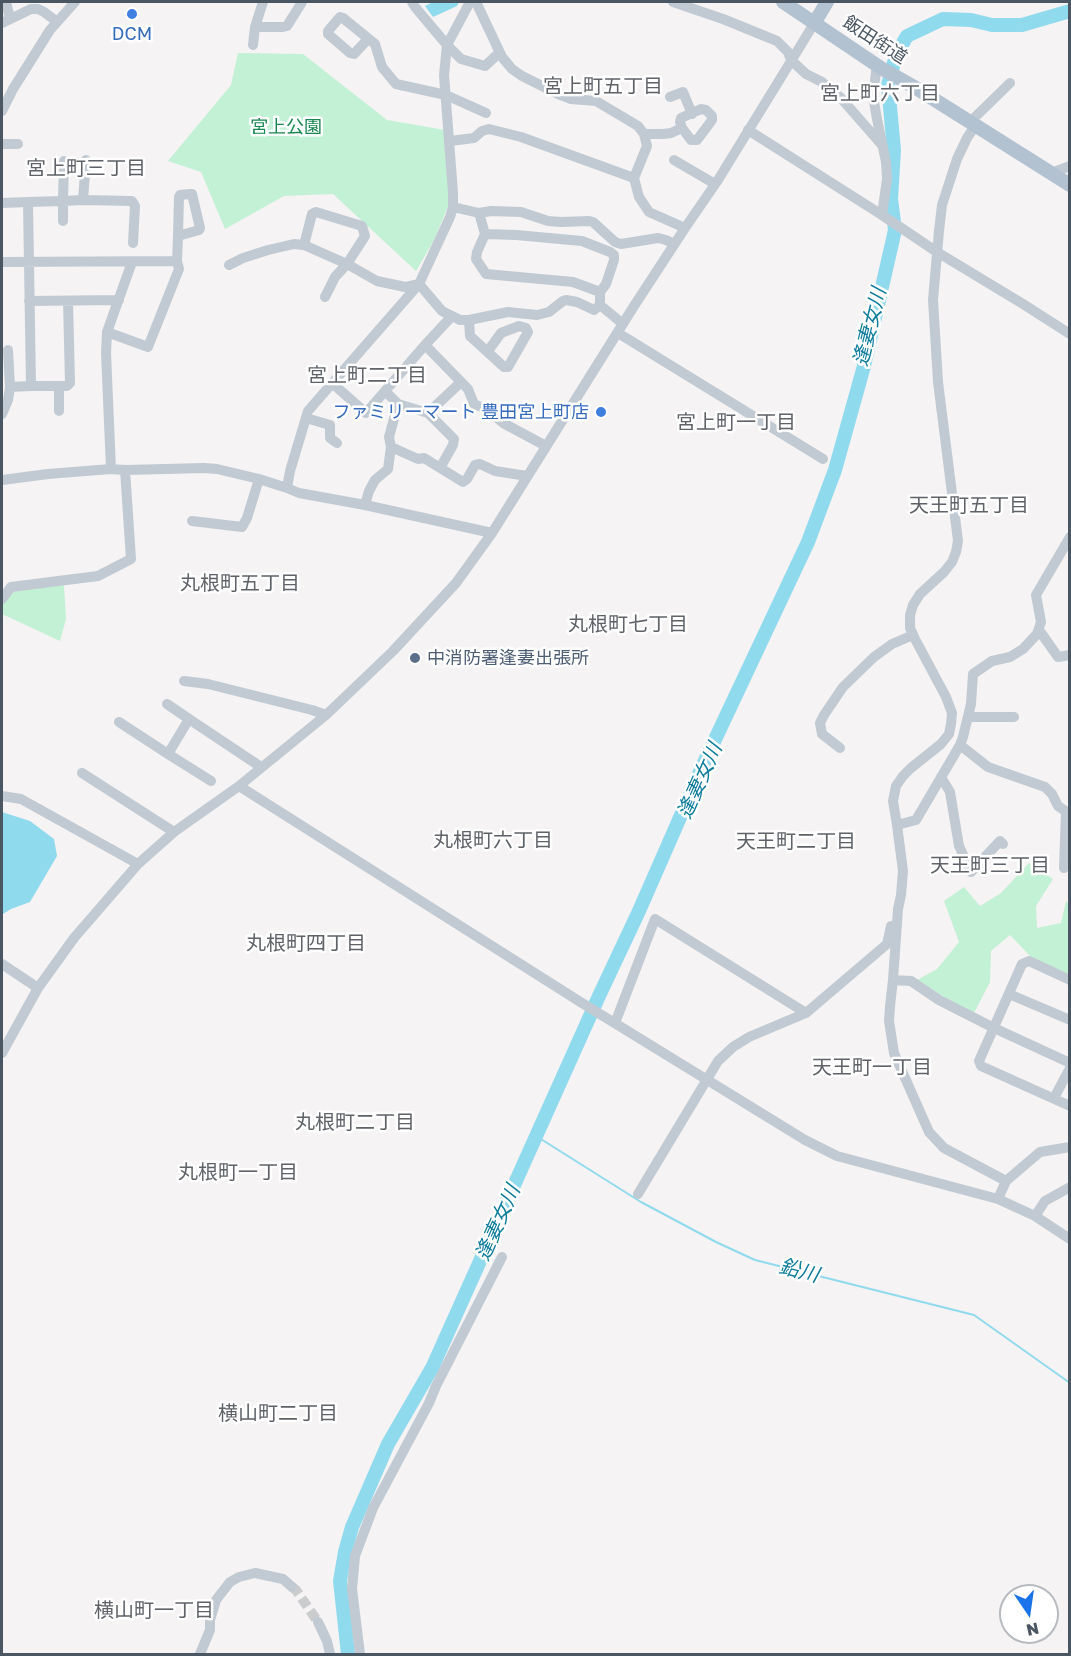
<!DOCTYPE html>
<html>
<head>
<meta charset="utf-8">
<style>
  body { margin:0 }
  #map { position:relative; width:1071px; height:1656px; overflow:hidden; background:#f5f3f3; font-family:"Golos Text",sans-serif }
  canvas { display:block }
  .frame { position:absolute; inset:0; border:3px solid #4a5661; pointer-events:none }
  .north { position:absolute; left:999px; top:1584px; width:60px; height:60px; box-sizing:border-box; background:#fff; border:2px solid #b7bbc0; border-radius:50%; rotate:167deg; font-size:16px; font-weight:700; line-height:24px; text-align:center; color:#4a5661 }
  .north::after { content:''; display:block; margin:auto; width:21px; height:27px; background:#1a73e8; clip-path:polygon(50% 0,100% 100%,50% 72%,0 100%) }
</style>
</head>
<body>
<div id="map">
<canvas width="1071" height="1656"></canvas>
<div class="frame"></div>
<div class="north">N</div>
</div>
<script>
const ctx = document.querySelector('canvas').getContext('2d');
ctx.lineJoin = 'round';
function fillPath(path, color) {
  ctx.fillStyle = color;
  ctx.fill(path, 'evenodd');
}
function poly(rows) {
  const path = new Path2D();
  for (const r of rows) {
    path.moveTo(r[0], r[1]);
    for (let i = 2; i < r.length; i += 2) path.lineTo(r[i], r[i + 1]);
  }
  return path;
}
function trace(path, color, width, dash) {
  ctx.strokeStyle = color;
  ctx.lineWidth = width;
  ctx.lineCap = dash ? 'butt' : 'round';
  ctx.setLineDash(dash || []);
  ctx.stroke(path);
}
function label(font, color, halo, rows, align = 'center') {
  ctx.font = font + ' "Golos Text","Noto Sans JP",sans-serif';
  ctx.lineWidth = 5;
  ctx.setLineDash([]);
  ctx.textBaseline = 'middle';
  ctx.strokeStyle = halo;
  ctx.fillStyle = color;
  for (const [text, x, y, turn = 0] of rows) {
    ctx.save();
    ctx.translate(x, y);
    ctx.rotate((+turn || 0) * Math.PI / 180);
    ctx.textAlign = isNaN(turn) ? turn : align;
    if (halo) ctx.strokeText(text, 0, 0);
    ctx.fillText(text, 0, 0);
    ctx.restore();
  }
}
fillPath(poly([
  [238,53,303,54,387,120,445,130,451,199,434,240,416,271,333,194,284,196,225,229,201,172,168,161,231,85],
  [64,585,66,619,60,641,2,614,2,603,11,591],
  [1029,863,1053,879,1036,906,1037,928,1061,923,1066,901,1069,904,1069,975,1032,958,1010,935,991,951,990,982,973,1015,917,980,937,969,959,942,944,901,964,887,980,906,1001,893]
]), '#c3f1d5');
fillPath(poly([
  [433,2,459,2,457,6,433,17,425,6],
  [2,812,30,821,54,839,57,856,30,902,11,909,3,914,2,914]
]), '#90daee');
trace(poly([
  [536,1136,641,1202,716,1242,755,1260,974,1315,1070,1383]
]), '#90daee', 2);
trace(poly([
  [348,1654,340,1581,345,1552,352,1527,388,1444,432,1368,599,996,639,911,703,765,808,542,835,470,864,366,895,230,891,199,894,150,888,85,896,55,907,36,943,19,971,20,992,25,1022,25,1070,11]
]), '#90daee', 14);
trace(poly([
  [292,1587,296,1590,318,1622]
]), '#caccce', 10, [10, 5]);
trace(poly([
  [6,2,10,19],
  [412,2,415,7,447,45,461,59,485,66,499,53],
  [476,2,502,57,512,69,522,76,558,94,571,99,596,101,638,126,644,134,647,146,634,178,639,197,649,212,685,228],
  [673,2,723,19,777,41,788,52,791,60,806,74,822,82,840,97,882,145],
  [2,23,31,9,38,9,44,12,56,21],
  [255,27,283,27,287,26,302,2],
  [368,39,354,54,350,53,328,34,328,31,340,17,343,18,375,44,382,67,396,84,446,95,486,113],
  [253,45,255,27,263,2],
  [877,64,873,96,877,119,886,162,887,179,882,215],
  [670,97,683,92,692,114],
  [2,111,13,89,50,30,75,2],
  [970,122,1010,83],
  [748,130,882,215,937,252,1023,304,1070,334],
  [644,134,663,134,671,133,682,128,691,140,697,140,712,120,712,116,706,110,701,109,681,118,680,122,682,128],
  [450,141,474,138,482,131,489,129,521,137,634,178],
  [2,144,18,144],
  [674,160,715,184],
  [1051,173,1070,166],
  [83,200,132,201,135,206,133,243],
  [28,202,63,201,64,161],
  [2,203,28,202,31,386,10,387,8,400,2,414],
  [453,207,479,213,491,211,521,212,548,221,561,222,589,221,593,222,615,242,621,244,658,238,666,240,674,244],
  [479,213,485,234,477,252,476,259,486,274,573,282,600,292],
  [63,221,63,201,83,200,86,160],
  [485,234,516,235,582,241,610,252,614,255,614,260,606,284,600,292,600,305,623,324],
  [304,245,312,214,316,212,362,226,365,236,347,264,377,281,405,287,418,284],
  [177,261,178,236,179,197,180,195,190,194,192,194,200,228,199,230,178,236],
  [2,262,177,261,179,269,148,347,107,332],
  [229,265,243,258,268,250,294,244,304,245,347,264,335,277,325,297],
  [419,284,442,311,452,316,425,345,468,389,474,404,486,409,503,423,546,446],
  [29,301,119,300],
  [452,316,460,320,469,320,470,336,504,367,508,367,528,332,526,328,519,326,501,333,488,351],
  [469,320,508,312,537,315,549,312,563,301,566,300,577,302,594,310,600,305],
  [618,333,823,459],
  [8,350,10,387],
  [332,383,366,413,425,345],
  [31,386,67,386,70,383,68,301],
  [59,386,59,411],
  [385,391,398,404,428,413,461,382],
  [428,413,454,439,453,445,440,468],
  [306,418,330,425,330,438,337,443],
  [391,447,389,437,398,404],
  [111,469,106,353,107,332,132,262],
  [2,480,48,474,111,469,125,470,204,468,217,469,259,479,287,488,299,493,365,505,492,533],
  [287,488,290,471,308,411,419,284,450,217,453,207,453,193,444,75,447,45,470,2],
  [365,505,369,491,375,480,388,469,391,447,418,459,424,458,463,482,467,479,475,465,480,464,495,471,527,476],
  [192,521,242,527,247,518,259,479],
  [2,599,11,587,98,576,131,559,125,470],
  [1039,630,1058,657,1070,655],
  [184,681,208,684,312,710,326,715],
  [167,704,189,719],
  [968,717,1014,717],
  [119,722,168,754,189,719,261,767],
  [960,745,988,767,1045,787,1052,794,1058,806,1070,814],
  [840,748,822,734,820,723,824,715,843,687,874,657,892,644,913,635],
  [168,754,211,781],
  [82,773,174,832],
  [941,777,950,792,959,846,971,872,1000,841,1003,844],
  [239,786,582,1003,805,1140,837,1156,998,1199,1035,1216,1070,1239],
  [2,796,21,799,138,864],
  [897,825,893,801,896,786,903,776,911,768,941,744,949,734,951,724,952,713,946,697,915,639,910,628,910,615,913,605,920,594,944,572,952,562,956,552,958,541,938,382,933,300,939,231,942,205,957,159,967,138,975,126],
  [1064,868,1066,812],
  [2,964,38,988],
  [893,980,911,981,939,1000,994,1028,1070,1063],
  [1070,980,1029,961,1022,964,979,1061,981,1066,1070,1106],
  [1009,994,1070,1020],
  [615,1023,655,919,806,1013],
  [2,1053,38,988,74,938,138,864,174,832,239,786,326,715,393,651,456,583,492,533,634,306,685,228,718,180,815,22],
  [1054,1098,1070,1068],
  [1006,1181,1040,1152,1070,1147],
  [638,1194,718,1061,733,1047,749,1037,806,1013,887,944,891,926],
  [998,1199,1006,1181,944,1148,929,1132,894,1053,889,1021,890,1006,893,980,898,909,901,895,903,871,897,825,916,820,960,745,963,737,971,704,973,674,992,661,1010,657,1023,649,1037,634,1041,622,1036,595,1070,537],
  [1035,1216,1045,1201,1070,1187],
  [318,1622,327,1641,330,1654],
  [200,1654,210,1630,210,1620,216,1600,230,1582,239,1577,255,1573,283,1579,292,1587],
  [360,1654,352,1589,355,1556,373,1508,429,1403,436,1386,502,1257]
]), '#c1cad2', 10);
trace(poly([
  [783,2,881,68,916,88,1070,185],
  [815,22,827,2]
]), '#b3c2d1', 14);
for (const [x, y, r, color] of [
  [132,14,6,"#3f7fe0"],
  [601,412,6,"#3f7fe0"],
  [415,658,6,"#5c6f8a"]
]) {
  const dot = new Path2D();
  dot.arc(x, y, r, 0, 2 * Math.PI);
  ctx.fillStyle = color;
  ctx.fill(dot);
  trace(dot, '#fff', 2);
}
label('18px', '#366cbe', '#fff', [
  ["DCM",132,34],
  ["ファミリーマート 豊田宮上町店",589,412,"right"]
]);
label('18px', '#4a5661', '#fff', [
  ["飯田街道",875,40,33]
]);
label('18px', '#17864f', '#fff', [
  ["宮上公園",286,127]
]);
label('18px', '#4e5e75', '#fff', [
  ["中消防署逢妻出張所",427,658]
], 'left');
label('20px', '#5f6368', '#fff', [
  ["宮上町五丁目",603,87],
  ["宮上町六丁目",880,94],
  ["宮上町三丁目",86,169],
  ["宮上町二丁目",367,376],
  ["宮上町一丁目",736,423],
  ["天王町五丁目",969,506],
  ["丸根町五丁目",240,584],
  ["丸根町七丁目",628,625],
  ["丸根町六丁目",493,841],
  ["天王町二丁目",796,842],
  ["天王町三丁目",990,866],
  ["丸根町四丁目",306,944],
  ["天王町一丁目",872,1068],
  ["丸根町二丁目",355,1123],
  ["丸根町一丁目",238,1173],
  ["横山町二丁目",278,1414],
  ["横山町一丁目",154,1611]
]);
label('italic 20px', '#0c7c9b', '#fff', [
  ["逢妻女川",870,327,-76],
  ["逢妻女川",700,781,-66],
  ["逢妻女川",498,1223,-66],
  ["鉛川",799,1271,14]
]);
</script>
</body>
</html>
